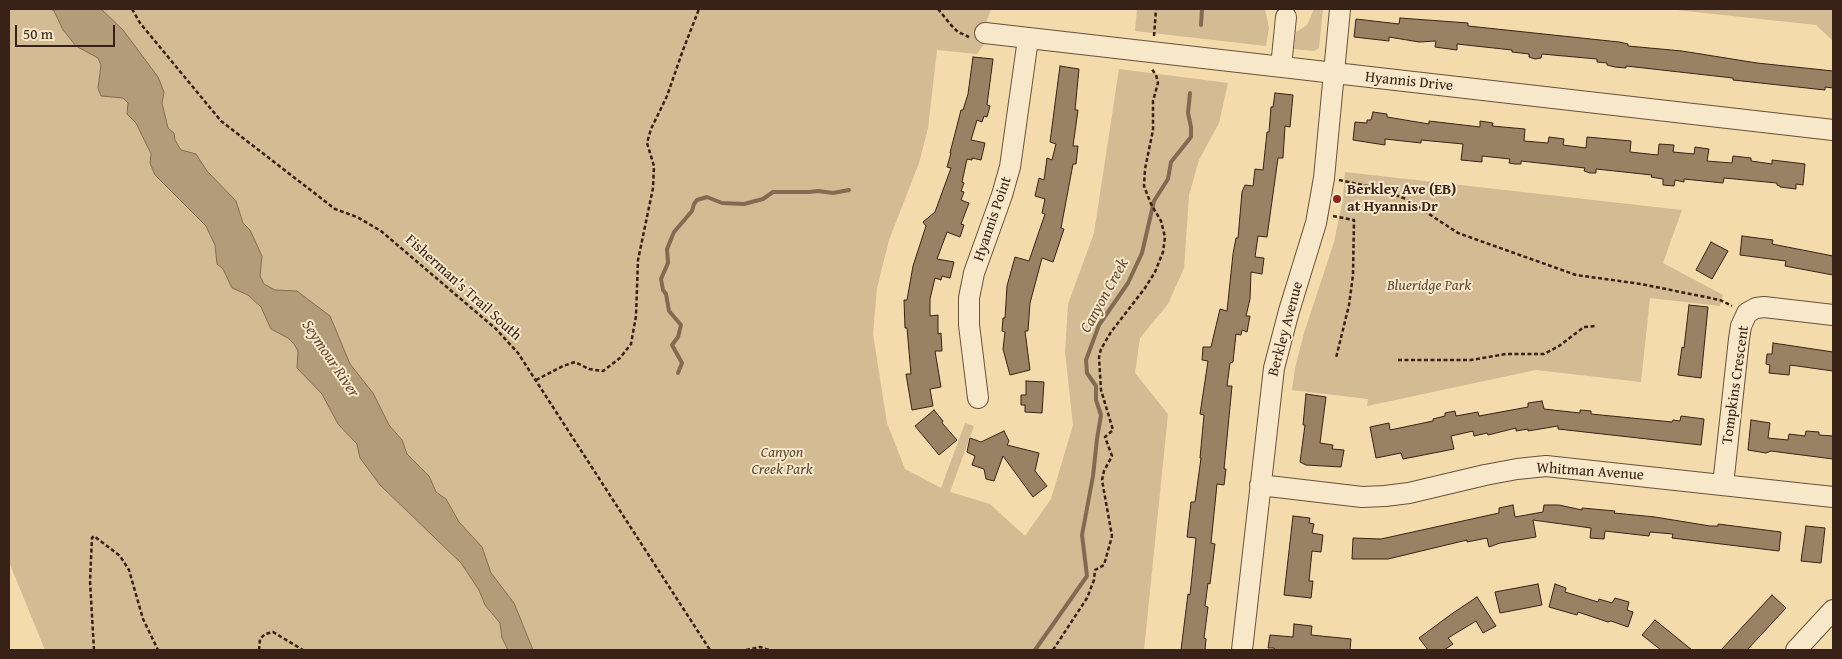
<!DOCTYPE html>
<html>
<head>
<meta charset="utf-8">
<style>
  body { margin:0 }
  #map { position:relative; width:1842px; height:659px; overflow:hidden; background:#f3dbac; font-family:"Gentium Book Plus",serif }
  canvas { display:block }
  .frame { position:absolute; inset:0; border:10px solid #382117; pointer-events:none }
  .scale { position:absolute; left:15px; top:25px; width:100px; height:22px; box-sizing:border-box; border:2px solid #382117; border-top:0; padding-left:6px; font-size:15px; line-height:18px; white-space:nowrap; color:#382117; -webkit-text-stroke:4px #f7e8c9; paint-order:stroke }
</style>
</head>
<body>
<div id="map">
<canvas width="1842" height="659"></canvas>
<div class="frame"></div>
<div class="scale">50 m</div>
</div>
<script>
const ctx = document.querySelector('canvas').getContext('2d');
ctx.lineJoin = 'round';
function fillPath(path, color) {
  ctx.fillStyle = color;
  ctx.fill(path, 'evenodd');
}
function poly(rows) {
  const path = new Path2D();
  for (const r of rows) {
    path.moveTo(r[0], r[1]);
    for (let i = 2; i < r.length; i += 2) path.lineTo(r[i], r[i + 1]);
  }
  return path;
}
function trace(path, color, width, dash) {
  ctx.strokeStyle = color;
  ctx.lineWidth = width;
  ctx.lineCap = dash ? 'butt' : 'round';
  ctx.setLineDash(dash || []);
  ctx.stroke(path);
}
function label(font, color, halo, rows, align = 'center') {
  ctx.font = font + ' "Gentium Book Plus",serif';
  ctx.lineWidth = 4;
  ctx.setLineDash([]);
  ctx.textBaseline = 'middle';
  ctx.strokeStyle = halo;
  ctx.fillStyle = color;
  for (const [text, x, y, turn = 0] of rows) {
    ctx.save();
    ctx.translate(x, y);
    ctx.rotate((+turn || 0) * Math.PI / 180);
    ctx.textAlign = isNaN(turn) ? turn : align;
    if (halo) ctx.strokeText(text, 0, 0);
    ctx.fillText(text, 0, 0);
    ctx.restore();
  }
}
fillPath(poly([
  [9,9,51,9,54,11,63,30,76,46,98,58,101,65,98,88,123,98,128,104,127,114,136,123,151,155,150,163,155,175,206,226,215,245,217,264,223,269,232,288,248,295,261,307,271,329,288,338,294,344,298,351,297,368,322,394,338,424,357,444,360,458,380,485,461,563,479,590,485,605,501,623,502,638,508,650,45,650,9,562],
  [101,9,991,9,986,23,984,44,977,54,937,50,928,128,919,163,889,240,877,288,873,334,887,423,905,469,941,488,965,423,974,426,950,492,990,504,1025,536,1051,499,1073,425,1065,352,1068,304,1094,233,1119,69,1228,83,1219,123,1199,160,1189,195,1184,268,1168,304,1140,338,1135,373,1168,414,1144,650,533,650,514,603,491,573,482,547,459,522,446,499,436,492,429,476,407,454,402,440,389,425,373,393,350,364,330,316,297,291,275,290,264,284,260,276,262,256,250,230,243,223,236,201,207,171,196,154,181,150,175,140,174,133,168,128,162,103,164,92],
  [1137,9,1265,9,1269,28,1266,46,1135,31],
  [1314,9,1323,9,1319,48,1314,51,1294,49,1296,32,1307,25],
  [1668,9,1833,9,1833,41,1816,25],
  [1345,172,1682,210,1663,263,1723,295,1720,306,1650,298,1641,382,1536,370,1367,406,1368,399,1292,390,1295,368,1304,333,1334,242,1343,199]
]), '#d3bb93');
const water = poly([
  [51,9,101,9,123,30,158,77,164,92,162,103,168,128,174,133,175,140,181,150,196,154,207,171,236,201,243,223,250,230,262,256,260,276,264,284,275,290,297,291,330,316,350,364,373,393,389,425,402,440,407,454,429,476,436,492,446,499,459,522,482,547,491,573,514,603,533,650,508,650,502,638,500,623,485,605,479,590,461,563,380,485,360,458,357,444,338,424,322,394,297,368,298,351,294,344,288,338,271,329,261,307,248,295,232,288,223,269,217,264,215,245,206,226,155,175,150,163,151,154,136,123,127,114,128,103,123,98,101,96,98,88,101,65,98,58,76,46,63,30,54,11,51,9]
]);
fillPath(water, '#b39c79');
trace(water, '#826b52', 1);
trace(poly([
  [1201,25,1202,9],
  [678,373,682,363,672,345,678,337,681,325,669,311,666,294,663,290,661,279,668,263,667,249,674,232,692,211,694,204,697,200,707,197,722,203,744,204,763,199,773,192,809,192,818,191,833,193,849,190],
  [1035,650,1087,576,1082,535,1093,476,1097,439,1101,415,1096,400,1096,386,1087,373,1086,360,1099,325,1128,283,1142,253,1154,201,1168,179,1171,162,1191,137,1191,127,1188,113,1190,93]
]), '#826b52', 4);
const building = poly([
  [1400,18,1468,23,1468,26,1619,42,1628,44,1628,46,1682,51,1757,63,1833,71,1833,88,1825,87,1825,90,1733,80,1733,78,1626,66,1626,68,1615,67,1607,65,1607,63,1597,62,1597,59,1542,54,1541,58,1535,59,1529,57,1529,54,1512,52,1512,50,1457,44,1457,50,1435,47,1436,41,1419,42,1389,37,1389,41,1354,37,1356,19,1399,24,1400,18],
  [973,57,993,59,987,105,990,106,987,117,984,116,982,122,977,120,971,140,985,143,981,160,972,158,972,160,967,159,962,182,964,183,961,191,964,192,961,200,969,203,961,224,964,225,960,237,947,232,937,259,954,262,950,278,942,276,941,280,935,278,930,299,930,316,938,315,938,334,941,333,942,351,935,351,941,387,930,389,933,406,912,410,906,374,911,374,907,328,905,328,904,300,907,300,913,266,926,226,923,222,935,212,951,168,947,167,951,153,950,153,961,110,963,110,968,94,973,57],
  [1060,66,1079,69,1075,110,1078,110,1073,146,1078,146,1076,164,1073,164,1061,228,1064,229,1053,262,1042,258,1030,303,1028,331,1025,331,1030,370,1010,375,1003,349,1005,332,1002,331,1003,318,1005,318,1007,286,1015,257,1029,261,1045,214,1042,213,1045,199,1035,196,1039,178,1044,180,1047,158,1052,160,1056,144,1050,142,1060,66],
  [1275,93,1293,95,1290,127,1285,126,1283,158,1278,158,1267,237,1258,236,1255,257,1264,258,1262,274,1251,272,1250,299,1246,316,1250,316,1247,332,1242,330,1241,335,1236,334,1233,362,1230,363,1227,386,1232,386,1224,469,1226,469,1224,485,1217,484,1211,543,1215,544,1210,584,1208,583,1205,606,1208,607,1204,638,1206,639,1205,650,1181,650,1188,594,1190,595,1196,538,1187,537,1191,502,1195,502,1201,458,1200,458,1204,415,1200,414,1208,361,1202,360,1203,347,1211,347,1220,309,1227,311,1233,254,1236,238,1238,238,1242,192,1245,185,1253,186,1255,169,1263,170,1267,132,1269,132,1271,107,1273,107,1275,93],
  [1373,112,1387,114,1387,117,1429,124,1429,121,1480,127,1480,121,1493,123,1492,126,1525,129,1524,141,1548,143,1549,137,1564,139,1563,145,1586,148,1587,137,1631,141,1630,152,1658,155,1659,144,1674,145,1673,152,1694,154,1695,147,1709,149,1707,161,1732,163,1733,156,1751,158,1751,161,1772,164,1772,160,1805,164,1803,185,1796,184,1796,189,1780,187,1780,186,1777,185,1777,183,1724,178,1723,183,1684,179,1684,182,1675,180,1674,186,1663,185,1663,179,1651,177,1652,175,1596,169,1596,173,1590,173,1584,171,1585,168,1521,161,1521,164,1515,164,1509,163,1510,159,1482,156,1482,162,1461,160,1463,144,1421,140,1421,143,1385,139,1385,145,1353,140,1355,122,1367,123,1367,120,1371,120,1373,112],
  [1742,236,1773,240,1772,244,1833,256,1833,275,1785,266,1786,261,1740,255,1742,236],
  [1711,242,1728,251,1712,279,1696,270,1711,242],
  [1689,305,1708,307,1701,378,1678,375,1682,347,1684,348,1689,305],
  [1773,343,1833,352,1833,371,1790,365,1789,375,1769,373,1770,365,1766,364,1767,354,1772,354,1773,343],
  [1026,381,1044,382,1042,413,1025,412,1025,405,1021,405,1021,395,1026,395,1026,381],
  [1306,394,1326,397,1320,443,1333,445,1332,449,1344,450,1341,467,1306,465,1300,462,1305,425,1303,425,1306,394],
  [1542,401,1544,409,1580,413,1580,410,1591,411,1591,414,1672,422,1673,420,1680,421,1681,416,1704,419,1701,445,1558,429,1558,426,1528,431,1528,429,1516,431,1516,428,1488,435,1487,433,1474,436,1473,431,1451,436,1454,449,1403,459,1401,453,1376,458,1370,427,1389,423,1390,430,1433,421,1433,419,1445,416,1445,413,1455,411,1456,416,1478,412,1479,416,1528,407,1528,403,1542,401],
  [934,410,943,421,942,423,957,440,939,455,915,426,934,410],
  [1751,420,1770,423,1768,438,1788,440,1789,434,1805,436,1806,431,1819,432,1819,435,1833,436,1833,459,1771,451,1766,453,1748,450,1751,420],
  [1004,431,1009,441,1007,445,1039,453,1035,471,1047,486,1033,497,1003,456,994,481,986,479,984,469,972,465,975,456,967,452,970,438,981,442,1004,431],
  [1513,505,1515,517,1543,512,1544,505,1559,505,1582,510,1582,508,1615,511,1614,513,1655,517,1710,526,1718,526,1718,524,1781,532,1779,551,1672,538,1673,534,1650,532,1649,536,1605,531,1604,539,1590,538,1591,528,1533,520,1536,537,1500,543,1489,547,1487,538,1467,542,1467,540,1388,559,1352,559,1353,538,1381,539,1499,513,1499,508,1513,505],
  [1293,516,1310,518,1309,523,1314,524,1312,533,1323,535,1321,552,1312,551,1309,581,1313,581,1311,598,1284,595,1293,516],
  [1806,526,1825,528,1821,563,1801,561,1806,526],
  [1538,584,1542,605,1500,613,1495,592,1538,584],
  [1555,584,1566,588,1565,592,1598,602,1599,599,1612,603,1615,598,1629,602,1627,610,1633,612,1628,627,1611,621,1608,622,1578,612,1577,615,1549,607,1555,584],
  [1772,595,1786,608,1747,650,1721,650,1772,595],
  [1477,597,1496,626,1483,633,1476,621,1448,638,1453,644,1444,650,1428,650,1419,638,1453,613,1477,597],
  [1655,620,1692,650,1661,650,1642,635,1655,620],
  [1294,624,1312,626,1311,635,1351,639,1350,650,1275,650,1274,648,1268,648,1270,635,1293,637,1294,624]
]);
fillPath(building, '#998264');
trace(building, '#382117', 1);
const minor = poly([
  [985,33,1833,130],
  [1281,67,1286,17],
  [978,398,969,325,969,298,974,273,1002,195,1010,167,1028,39],
  [1260,485,1362,497,1385,496,1409,493,1485,475,1517,469,1546,466,1833,497],
  [1723,485,1739,339,1741,326,1747,313,1756,308,1764,307,1833,315],
  [1242,650,1274,368,1289,311,1316,223,1324,178,1340,9],
  [1796,650,1833,610]
]);
trace(minor, '#67503c', 22);
trace(poly([
  [132,9,140,23,221,121,335,209,357,217,381,231,496,329,518,353,710,650],
  [938,9,951,25,958,32,969,37],
  [1154,36,1156,9],
  [1339,180,1377,188,1406,199,1458,233,1576,275,1641,284,1720,300,1732,306],
  [1333,216,1354,220,1353,275,1349,305,1336,358],
  [1398,360,1471,360,1506,354,1544,354,1559,346,1584,327,1596,326],
  [536,380,563,366,575,362,589,369,603,371,620,358,631,344,636,316,638,260,653,188,654,166,647,143,651,129,667,96,683,50,699,9],
  [94,650,90,581,92,538,94,536,120,556,129,570,143,619,158,650],
  [259,650,260,639,265,634,273,632,303,650],
  [746,650,760,647,769,650],
  [1053,650,1087,598,1094,580,1095,570,1104,565,1112,536,1102,480,1104,471,1112,456,1105,437,1113,430,1101,390,1099,357,1101,349,1111,332,1145,288,1155,272,1163,252,1165,237,1161,221,1151,204,1144,186,1145,169,1153,130,1153,101,1158,83,1156,75,1151,68]
]), '#382117', 2.5, [4, 2.5]);
trace(minor, '#f7e8c9', 20);
for (const [x, y, r, color] of [
  [1337,199,5,"#8f2418"]
]) {
  const dot = new Path2D();
  dot.arc(x, y, r, 0, 2 * Math.PI);
  ctx.fillStyle = color;
  ctx.fill(dot);
  trace(dot, '#f7e8c9', 2);
}
label('15px', '#382117', '#f7e8c9', [
  ["Hyannis Drive",1409,82,6],
  ["Hyannis Point",993,219,-71],
  ["Fisherman's Trail South",463,288,42],
  ["Berkley Avenue",1286,329,-75],
  ["Tompkins Crescent",1736,385,-82],
  ["Whitman Avenue",1590,472,4]
]);
label('bold 15px', '#382117', '#f7e8c9', [
  ["Berkley Ave (EB)",1347,190],
  ["at Hyannis Dr",1347,207]
], 'left');
label('italic 15px', '#5f4836', '#f7e8c9', [
  ["Blueridge Park",1429,286],
  ["Canyon",782,453],
  ["Creek Park",782,470]
]);
label('italic 16px', '#634c39', '#f7e8c9', [
  ["Canyon Creek",1105,296,-61],
  ["Seymour River",330,359,56]
]);
</script>
</body>
</html>
